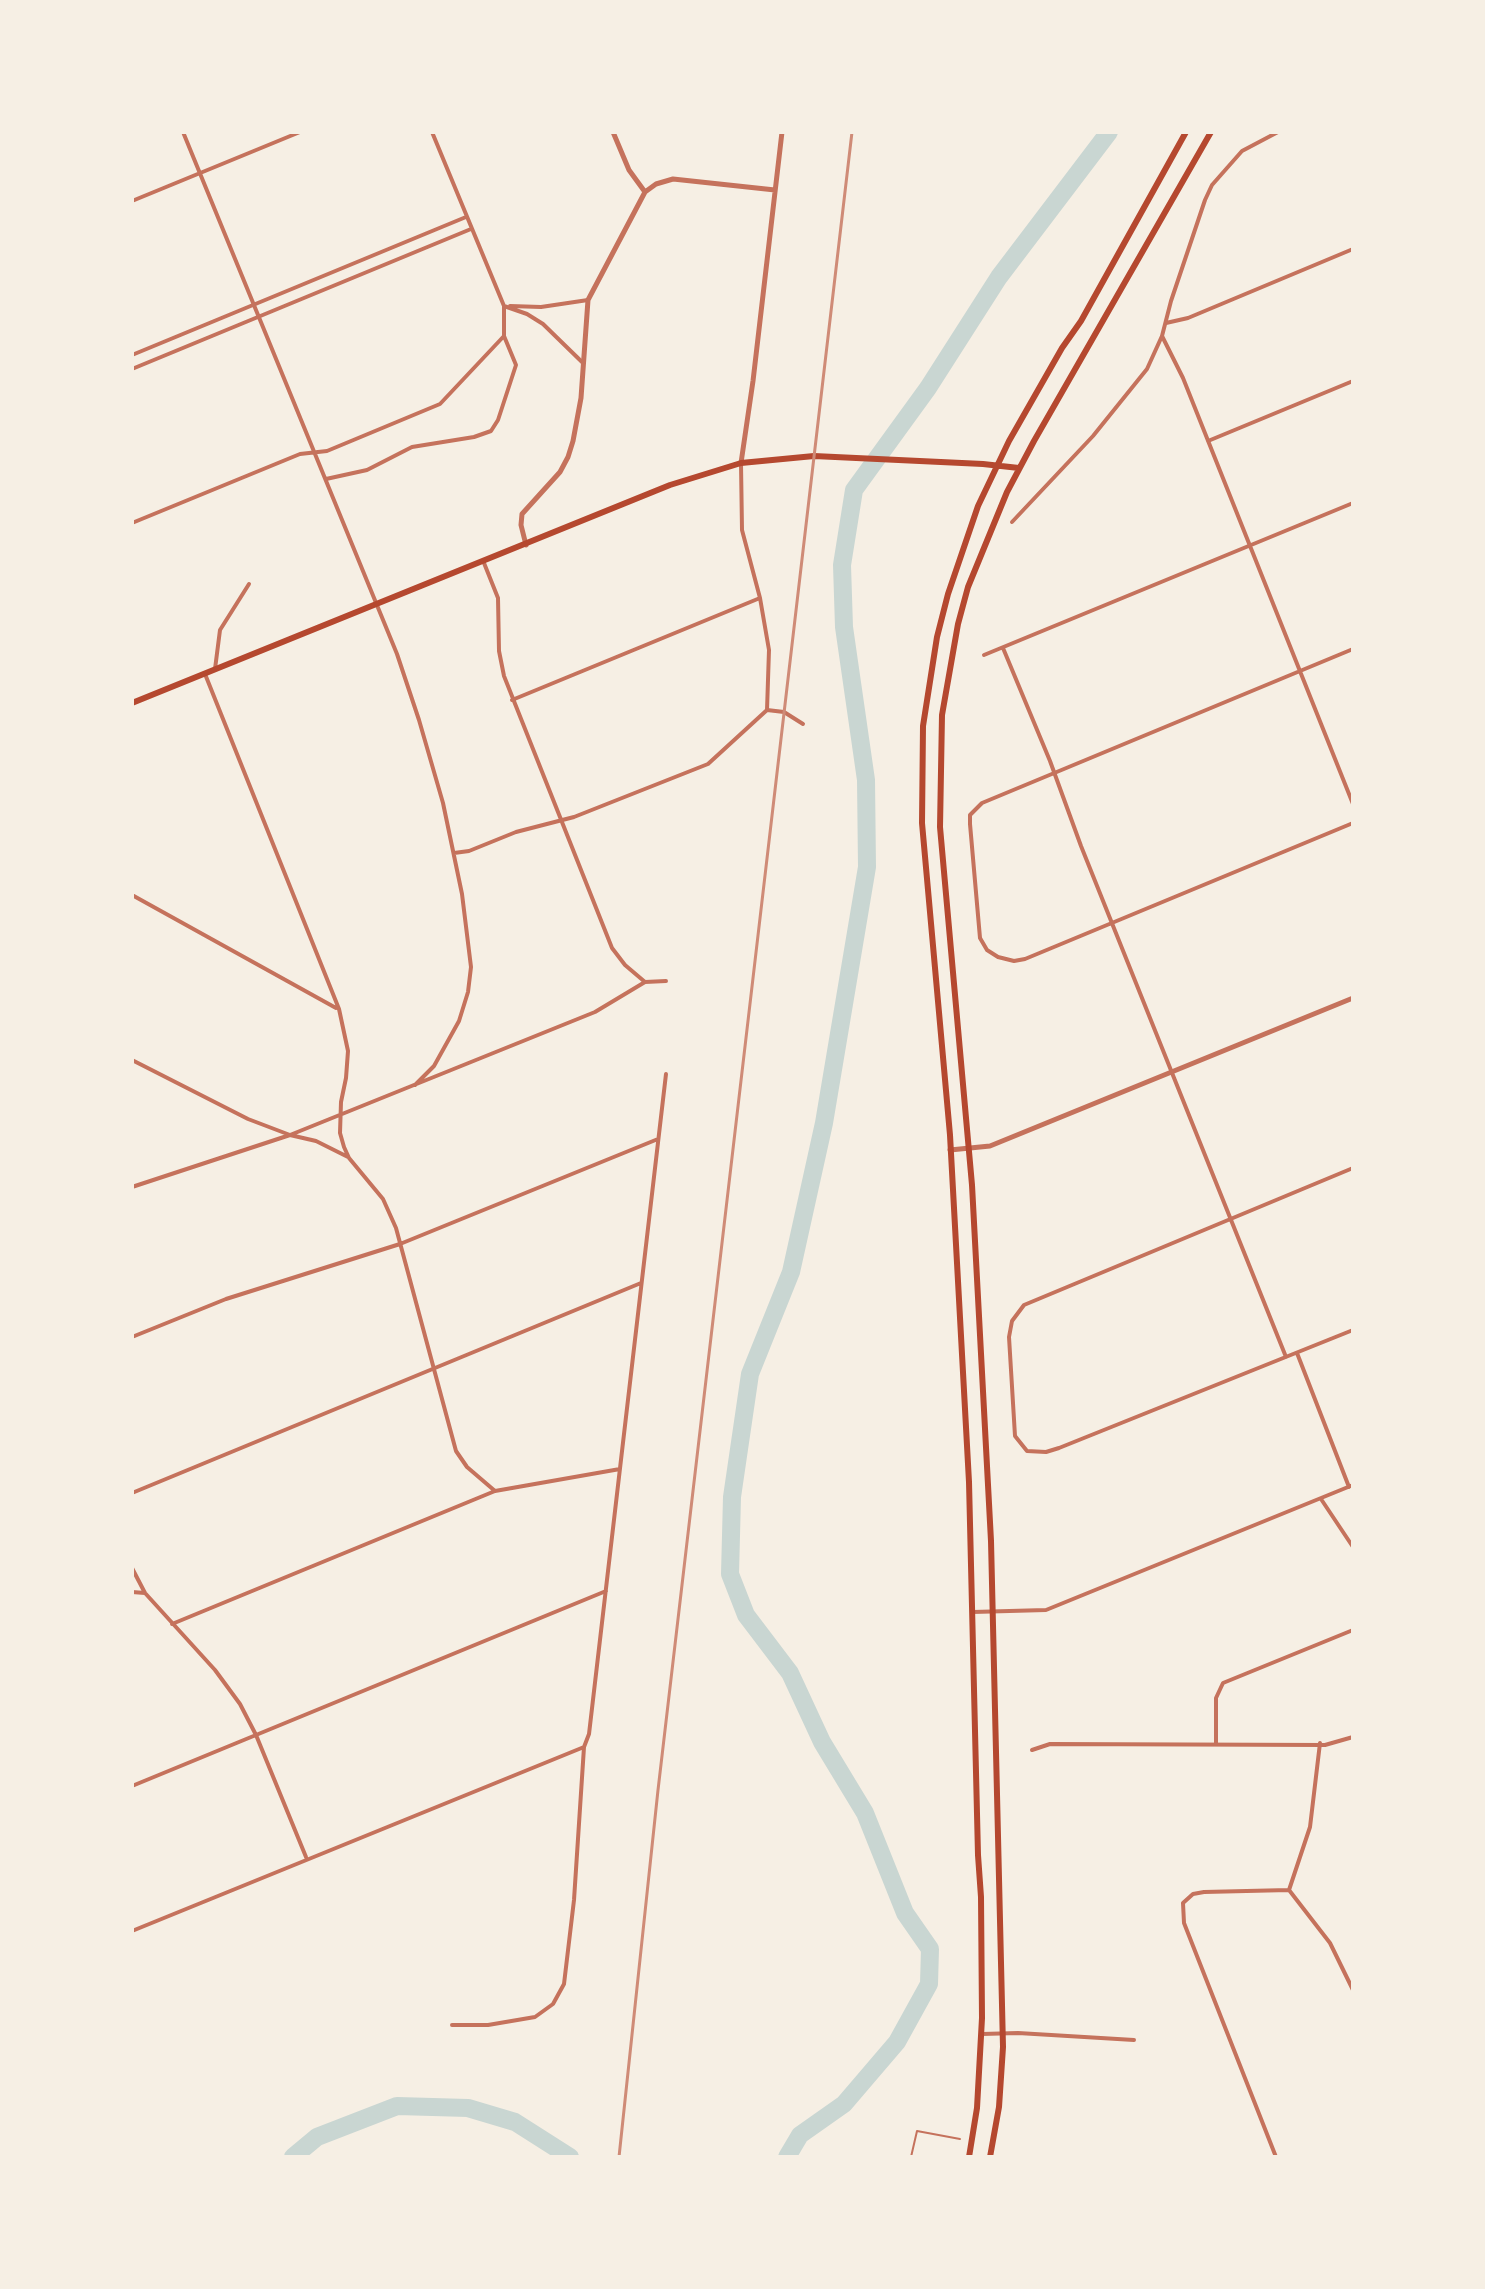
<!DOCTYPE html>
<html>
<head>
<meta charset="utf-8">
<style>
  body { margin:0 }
  #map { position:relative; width:1485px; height:2289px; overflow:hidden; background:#f6efe4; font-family:"Fira Sans",sans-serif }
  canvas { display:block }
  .frame { position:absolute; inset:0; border:134px solid #f6efe4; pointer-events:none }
</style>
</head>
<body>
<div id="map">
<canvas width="1485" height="2289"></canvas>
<div class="frame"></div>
</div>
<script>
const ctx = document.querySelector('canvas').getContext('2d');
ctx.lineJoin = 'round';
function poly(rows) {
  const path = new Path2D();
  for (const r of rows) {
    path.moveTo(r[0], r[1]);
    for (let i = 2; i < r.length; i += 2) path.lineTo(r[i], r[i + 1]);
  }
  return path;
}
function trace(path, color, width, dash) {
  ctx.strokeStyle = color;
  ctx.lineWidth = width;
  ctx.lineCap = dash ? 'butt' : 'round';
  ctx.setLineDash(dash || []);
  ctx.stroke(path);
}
trace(poly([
  [293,2157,317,2137,397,2106,468,2108,515,2122,570,2157],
  [787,2157,800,2135,844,2104,897,2042,929,1984,930,1949,905,1913,865,1813,822,1742,790,1673,746,1615,730,1574,732,1497,750,1374,791,1272,824,1123,867,867,866,780,844,627,842,565,854,490,928,388,999,277,1109,132]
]), '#c9d6d2', 18);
trace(poly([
  [911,2157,917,2131,960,2139]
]), '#c5725c', 2);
trace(poly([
  [183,132,397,654,419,720,443,803,462,894,471,967,468,992,459,1021,434,1066,415,1085],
  [132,201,300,132],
  [504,306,527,314,543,324,582,362],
  [510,306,541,307,588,300],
  [1166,323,1188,318,1353,249],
  [1162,336,1183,378,1353,804],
  [132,355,466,217],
  [132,369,471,229],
  [1208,441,1353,381],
  [741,464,742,530,760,598,769,650,767,710],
  [326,479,367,470,412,447,474,437,491,431,498,420,516,365,504,336],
  [1012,522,1093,436,1147,369,1162,336,1171,301,1205,200,1212,185,1242,151,1278,132],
  [132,523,300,454,327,451,440,404,504,336,504,306,432,132],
  [484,563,498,598,499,651,504,676,612,948,625,965,645,982,666,981],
  [1003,648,1050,761,1081,846,1286,1357],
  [1353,649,982,803,970,815,970,824,980,938,987,950,998,957,1014,961,1025,959,1353,823],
  [984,655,1353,503],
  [215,669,220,630,249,584],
  [205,674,339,1009,348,1051,346,1078,341,1102,340,1133,344,1147,349,1158,383,1199,396,1228,456,1451,467,1467,495,1491],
  [512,700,760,598],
  [454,853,469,851,516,832,574,817,708,764,767,710,784,712,803,724],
  [132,895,336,1008],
  [132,1060,248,1119,290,1135,316,1141,348,1157],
  [1353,1168,1024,1305,1012,1321,1009,1337,1015,1436,1027,1451,1046,1452,1059,1448,1353,1330],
  [132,1187,290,1135,595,1012,645,982],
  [132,1337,226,1299,400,1244,658,1139],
  [1297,1353,1349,1487],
  [132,1493,641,1283],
  [1321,1499,1353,1547],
  [132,1568,145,1593,215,1670,240,1704,256,1735,306,1857],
  [132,1592,145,1593],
  [973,1612,1046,1610,1353,1485],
  [172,1624,495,1491,620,1469],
  [1216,1742,1216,1698,1223,1683,1353,1630],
  [1032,1750,1050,1744,1325,1745,1353,1737],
  [132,1786,606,1591],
  [1289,1890,1310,1827,1320,1743],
  [132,1931,584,1747],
  [452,2025,488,2025,535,2017,553,2004,564,1984,574,1900,584,1747,589,1734,666,1074],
  [982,2034,1018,2033,1134,2040],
  [1276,2157,1184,1923,1183,1903,1193,1894,1204,1892,1289,1890,1330,1943,1353,1990]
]), '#c5725c', 4);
trace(poly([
  [613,132,629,170,645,192],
  [741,463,753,381,782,132],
  [526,545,521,525,522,514,560,472,568,457,573,441,581,398,588,300,645,192,656,184,673,179,775,190],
  [950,1150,990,1146,1353,998]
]), '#c5725c', 5);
trace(poly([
  [132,703,670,485,741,463,814,456,983,464,1019,468],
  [969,2157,977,2108,982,2018,981,1897,978,1855,969,1482,950,1135,922,823,923,726,937,637,948,594,978,506,1009,441,1062,348,1081,321,1186,132],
  [990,2157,999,2107,1003,2047,991,1541,972,1185,940,827,942,715,958,624,968,587,1007,492,1034,441,1211,132]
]), '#b5482f', 6);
trace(poly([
  [619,2157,658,1790,852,132]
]), '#cf8b77', 3);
</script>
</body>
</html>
